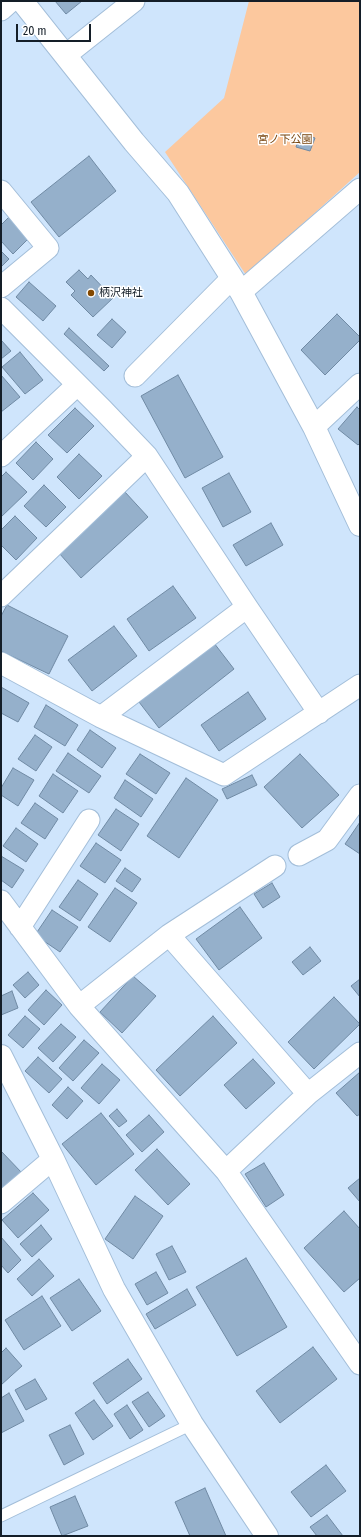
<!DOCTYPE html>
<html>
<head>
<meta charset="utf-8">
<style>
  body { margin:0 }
  #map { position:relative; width:361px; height:1537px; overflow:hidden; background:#cfe5fc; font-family:"Fira Sans Condensed",sans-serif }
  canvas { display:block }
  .frame { position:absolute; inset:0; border:2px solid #141e28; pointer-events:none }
  .scale { position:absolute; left:16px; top:24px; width:75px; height:18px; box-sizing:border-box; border:2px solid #141e28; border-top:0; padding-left:5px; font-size:12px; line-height:14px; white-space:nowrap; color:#141e28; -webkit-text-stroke:3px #fff; paint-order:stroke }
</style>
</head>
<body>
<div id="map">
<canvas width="361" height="1537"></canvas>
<div class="frame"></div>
<div class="scale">20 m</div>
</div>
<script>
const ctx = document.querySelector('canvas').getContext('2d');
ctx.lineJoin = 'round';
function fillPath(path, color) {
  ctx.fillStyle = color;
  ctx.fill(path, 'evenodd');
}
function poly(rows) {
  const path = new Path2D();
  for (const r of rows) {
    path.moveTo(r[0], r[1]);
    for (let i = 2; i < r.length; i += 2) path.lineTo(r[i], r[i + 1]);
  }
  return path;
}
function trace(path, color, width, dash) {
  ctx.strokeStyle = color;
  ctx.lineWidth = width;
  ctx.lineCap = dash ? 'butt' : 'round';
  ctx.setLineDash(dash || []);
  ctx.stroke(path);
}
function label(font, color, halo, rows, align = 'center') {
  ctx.font = font + ' "Fira Sans Condensed","Noto Sans JP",sans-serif';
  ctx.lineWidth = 3;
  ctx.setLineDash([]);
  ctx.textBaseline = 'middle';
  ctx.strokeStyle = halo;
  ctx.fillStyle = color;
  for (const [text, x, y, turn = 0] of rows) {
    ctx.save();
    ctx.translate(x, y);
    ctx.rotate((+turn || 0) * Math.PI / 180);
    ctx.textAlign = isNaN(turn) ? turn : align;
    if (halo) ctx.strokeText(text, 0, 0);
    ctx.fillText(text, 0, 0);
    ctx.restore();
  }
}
fillPath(poly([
  [249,1,360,1,360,172,246,275,165,152,224,98]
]), '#fcc89e');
const building = poly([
  [55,1,82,1,66,14,55,1],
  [301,133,315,138,310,151,296,147,301,133],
  [89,156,116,191,59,237,31,202,89,156],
  [10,216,30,237,13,254,1,241,1,225,10,216],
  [1,251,9,259,1,267,1,251],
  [79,270,88,279,91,275,113,298,93,317,71,295,75,291,66,282,79,270],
  [29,282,56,306,43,321,16,297,29,282],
  [337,314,360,337,360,340,325,375,301,350,337,314],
  [112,319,126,332,112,348,97,335,112,319],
  [69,328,109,366,104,371,64,334,69,328],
  [1,340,11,351,1,359,1,340],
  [20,352,43,380,25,394,2,367,20,352],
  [1,375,20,397,1,412,1,375],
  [178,375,223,457,185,478,141,396,178,375],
  [357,407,360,410,360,443,358,445,338,429,357,407],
  [75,408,94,426,67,453,48,435,75,408],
  [36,442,53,459,33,480,16,463,36,442],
  [79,454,102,476,79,499,57,477,79,454],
  [6,472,27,492,1,517,1,477,6,472],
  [229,473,251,512,223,527,202,488,229,473],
  [44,485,66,507,46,527,24,506,44,485],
  [125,492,148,517,81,578,59,553,125,492],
  [15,516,37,538,16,560,1,545,1,530,15,516],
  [271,523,283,545,246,566,233,545,271,523],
  [173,586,196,618,149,651,127,619,173,586],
  [7,605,68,636,49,674,1,651,1,616,7,605],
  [114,626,137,656,92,691,68,660,114,626],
  [214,643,234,669,159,728,139,702,214,643],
  [1,687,29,703,18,722,1,713,1,687],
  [248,692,266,719,219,751,201,725,248,692],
  [46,705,78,725,65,746,34,727,46,705],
  [90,730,116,748,102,768,77,750,90,730],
  [35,735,52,747,36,771,18,759,35,735],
  [68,753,101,776,89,793,56,771,68,753],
  [140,754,170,773,156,794,126,774,140,754],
  [300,754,339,795,302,828,264,787,300,754],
  [13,768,34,780,18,806,1,795,1,788,13,768],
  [53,774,78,791,63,813,39,796,53,774],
  [252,775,257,785,227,799,222,789,252,775],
  [186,778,218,800,179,858,147,836,186,778],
  [125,780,153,799,141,817,114,798,125,780],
  [35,803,58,819,45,839,21,823,35,803],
  [116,809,139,824,121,851,98,835,116,809],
  [360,822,360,854,345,844,360,822],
  [16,828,38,844,26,862,3,846,16,828],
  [96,843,121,860,105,883,80,866,96,843],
  [1,856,24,870,12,888,1,880,1,856],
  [125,868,141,879,132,892,116,881,125,868],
  [78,880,98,894,80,921,59,907,78,880],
  [272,883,280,897,263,908,254,894,272,883],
  [115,888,137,903,110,942,88,927,115,888],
  [240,907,262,938,219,970,196,939,240,907],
  [52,910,78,927,60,952,35,935,52,910],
  [310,947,321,961,303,975,292,962,310,947],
  [28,972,39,985,25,998,13,985,28,972],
  [133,976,156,996,122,1033,100,1012,133,976],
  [360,979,360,997,351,986,360,979],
  [46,990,62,1005,44,1025,28,1010,46,990],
  [12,991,18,1008,1,1015,1,996,12,991],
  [334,997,360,1024,314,1069,288,1042,334,997],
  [25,1016,40,1029,23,1048,8,1035,25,1016],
  [213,1016,237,1043,180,1096,156,1070,213,1016],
  [61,1024,76,1037,53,1062,38,1048,61,1024],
  [84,1040,99,1053,73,1081,59,1068,84,1040],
  [38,1057,62,1079,49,1093,25,1071,38,1057],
  [253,1059,275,1083,246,1109,224,1085,253,1059],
  [102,1064,120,1080,99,1104,81,1088,102,1064],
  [360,1072,360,1114,357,1116,336,1093,360,1072],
  [68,1087,83,1101,67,1119,52,1105,68,1087],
  [117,1109,127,1121,119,1127,109,1116,117,1109],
  [101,1113,134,1154,96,1185,62,1144,101,1113],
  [149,1115,164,1132,142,1152,126,1135,149,1115],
  [157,1149,190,1184,168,1205,135,1170,157,1149],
  [1,1151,22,1173,1,1193,1,1151],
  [264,1163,284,1195,266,1207,245,1174,264,1163],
  [360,1178,360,1202,348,1188,360,1178],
  [33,1193,49,1210,18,1238,2,1220,33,1193],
  [135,1196,163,1216,133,1259,105,1239,135,1196],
  [344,1211,360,1229,360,1278,344,1292,304,1248,344,1211],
  [41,1225,52,1239,32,1257,20,1244,41,1225],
  [1,1237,21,1260,8,1273,1,1265,1,1237],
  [172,1246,186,1272,169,1280,156,1254,172,1246],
  [246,1258,287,1327,237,1356,196,1287,246,1258],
  [39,1259,54,1276,32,1296,17,1279,39,1259],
  [156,1272,168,1293,147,1305,135,1284,156,1272],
  [79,1279,101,1311,72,1331,50,1298,79,1279],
  [187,1289,196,1305,155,1329,146,1314,187,1289],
  [42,1296,61,1326,24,1350,5,1320,42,1296],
  [313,1347,337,1379,280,1423,256,1391,313,1347],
  [6,1348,22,1366,1,1385,1,1353,6,1348],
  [128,1359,142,1379,107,1404,93,1383,128,1359],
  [35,1379,47,1399,26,1410,15,1390,35,1379],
  [148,1392,165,1416,149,1427,132,1402,148,1392],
  [9,1393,24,1421,1,1433,1,1398,9,1393],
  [94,1400,113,1426,93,1440,75,1413,94,1400],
  [127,1405,143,1430,130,1439,114,1414,127,1405],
  [70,1425,84,1454,64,1465,49,1435,70,1425],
  [326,1465,346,1491,311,1517,291,1492,326,1465],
  [205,1488,226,1536,190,1536,175,1502,205,1488],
  [75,1496,88,1526,62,1536,50,1507,75,1496],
  [327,1515,343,1536,317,1536,310,1527,327,1515]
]);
fillPath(building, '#95b0cb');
trace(building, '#708aa4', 1);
const lane = poly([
  [1,1516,192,1424]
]);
const street = poly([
  [1,10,11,1],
  [66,55,134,1],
  [1,191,48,248,1,287],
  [241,292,360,189],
  [1,308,103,410,147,456,247,607,319,713],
  [135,376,232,278],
  [314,427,360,384],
  [1,456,77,385],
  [1,596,147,456],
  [1,663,101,717,224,775,360,685],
  [101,717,247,607],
  [299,855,327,840,360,795],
  [1,901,79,1006,226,1171,360,1364],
  [20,927,89,820],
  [169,935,308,1094],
  [79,1006,169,935,275,866],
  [226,1171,308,1094,360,1053],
  [1,1203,53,1159]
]);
const secondary = poly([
  [22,1,134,142,178,193,241,292,314,427,360,525],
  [1,1056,53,1159,114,1289,192,1424,267,1536]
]);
trace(lane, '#a3bed9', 13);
trace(street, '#a3bed9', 23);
trace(secondary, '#a3bed9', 24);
trace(lane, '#fff', 11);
trace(street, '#fff', 21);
trace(secondary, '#fff', 22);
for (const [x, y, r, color] of [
  [91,293,4,"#834800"]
]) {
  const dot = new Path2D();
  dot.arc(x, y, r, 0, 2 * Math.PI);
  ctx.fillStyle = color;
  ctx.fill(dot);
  trace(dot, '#fff', 1.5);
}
label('11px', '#78450e', '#fff', [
  ["宮ノ下公園",285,140]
]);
label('11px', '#141e28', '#fff', [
  ["柄沢神社",99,293]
], 'left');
</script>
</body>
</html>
